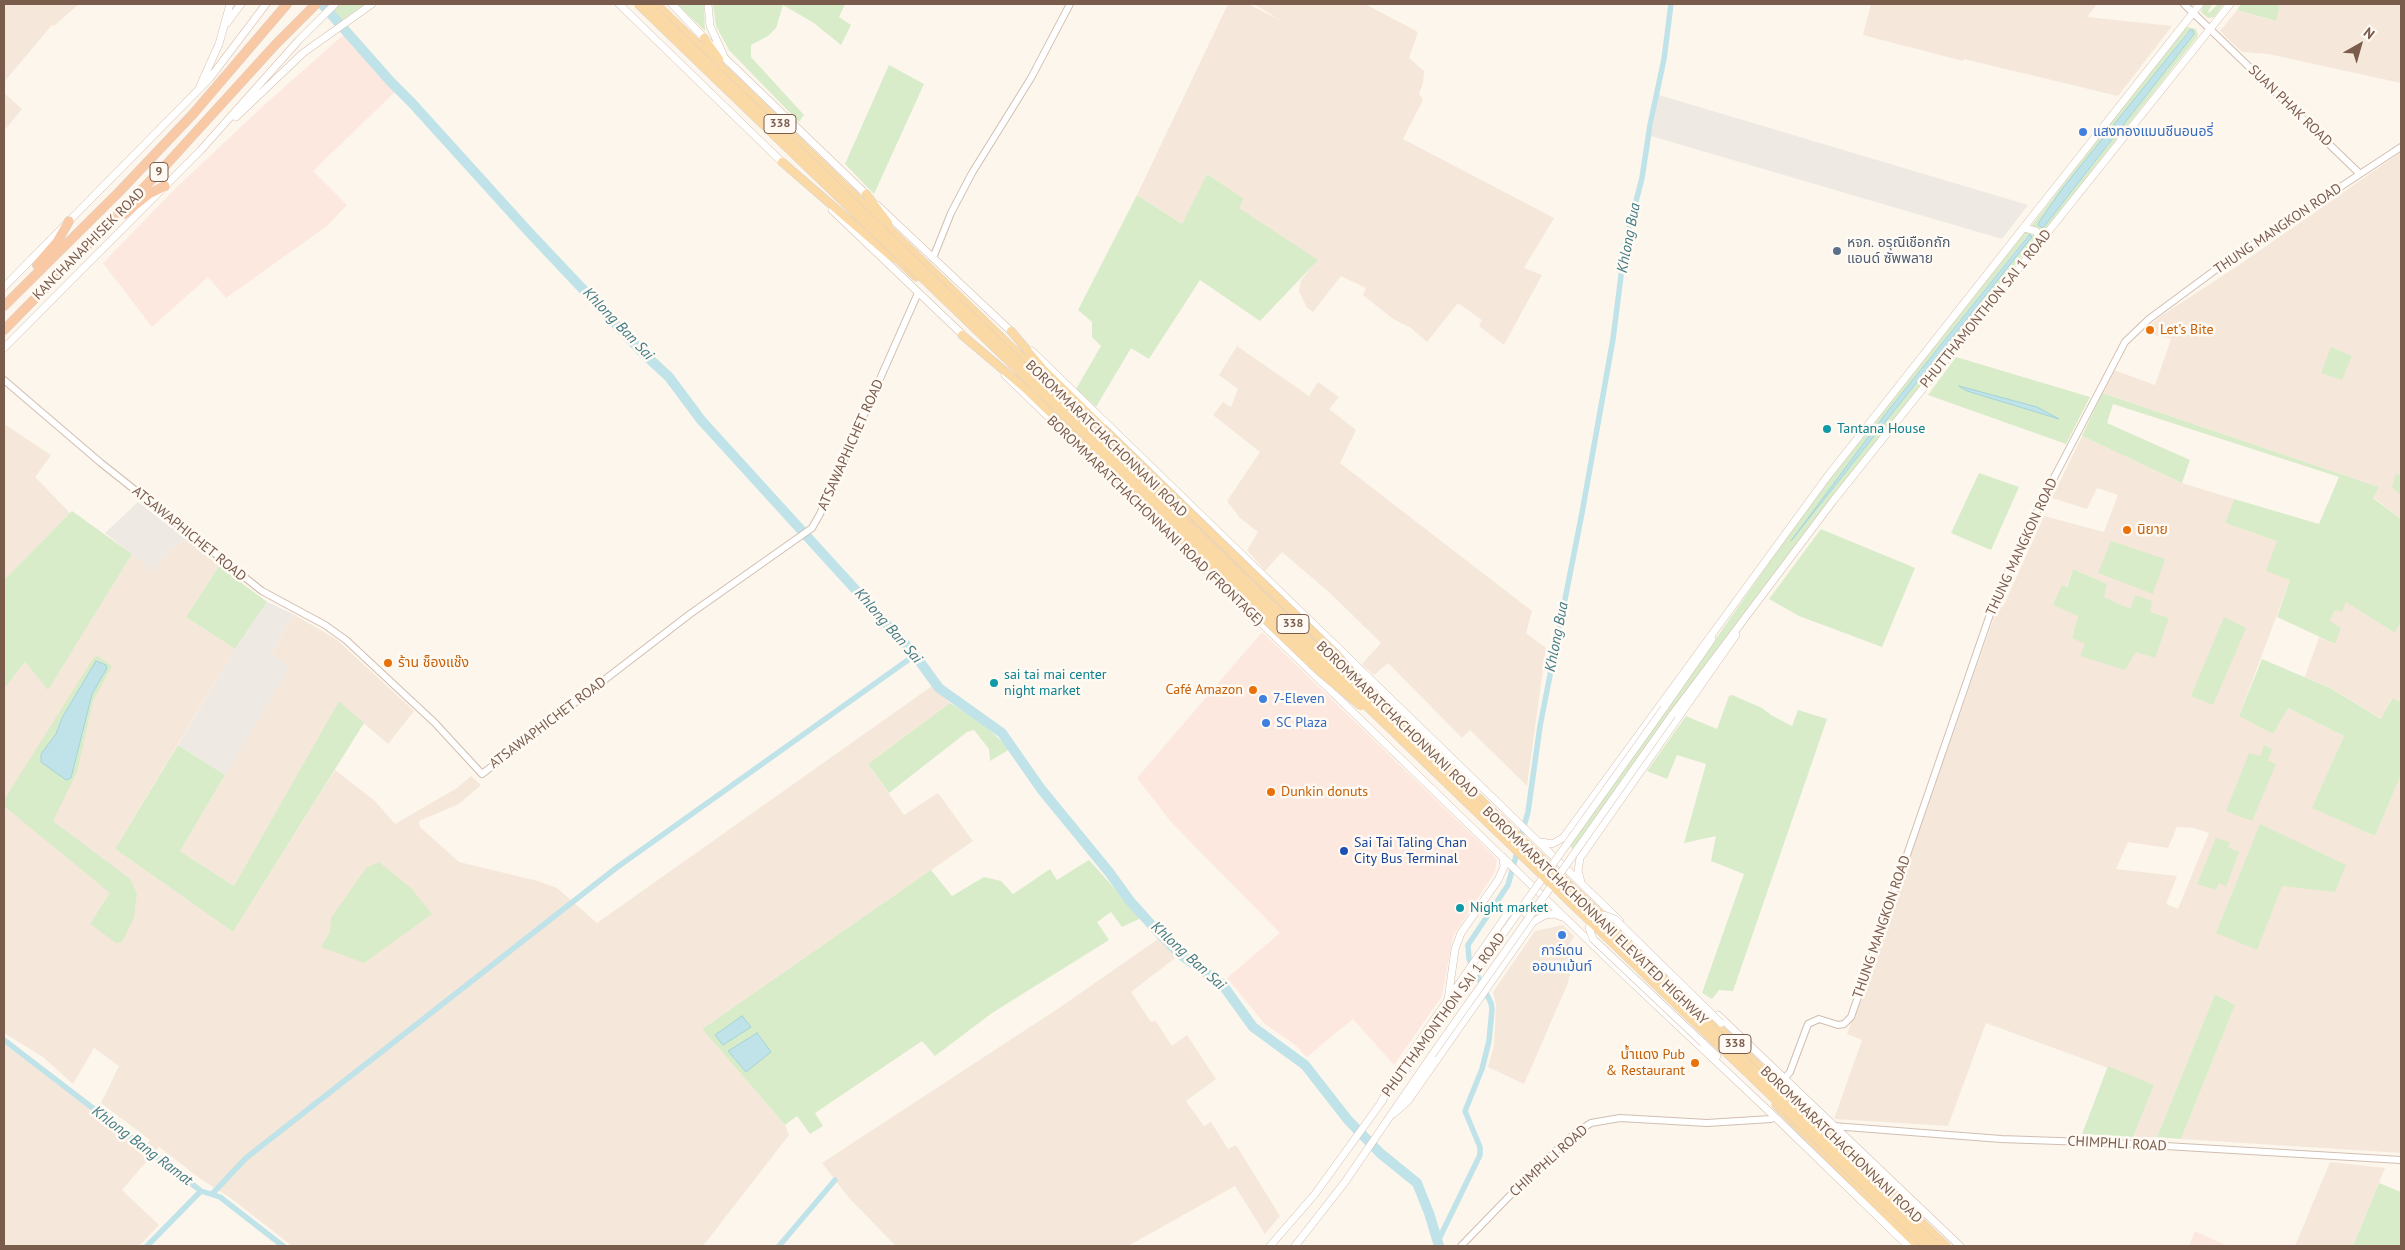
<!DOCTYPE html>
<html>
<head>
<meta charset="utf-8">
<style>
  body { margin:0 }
  #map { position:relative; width:2405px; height:1250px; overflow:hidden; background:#fdf6ec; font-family:"PT Sans",sans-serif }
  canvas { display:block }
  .frame { position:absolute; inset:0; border:5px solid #7a5c4d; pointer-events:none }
  .north { position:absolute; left:2335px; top:20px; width:50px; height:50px; -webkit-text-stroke:4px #fffaf3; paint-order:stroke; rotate:38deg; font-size:14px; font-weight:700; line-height:20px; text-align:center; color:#7a5c4d }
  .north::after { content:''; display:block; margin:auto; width:18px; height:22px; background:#7a5c4d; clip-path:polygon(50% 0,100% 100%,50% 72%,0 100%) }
</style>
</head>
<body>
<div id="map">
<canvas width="2405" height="1250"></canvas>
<div class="frame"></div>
<div class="north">N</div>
</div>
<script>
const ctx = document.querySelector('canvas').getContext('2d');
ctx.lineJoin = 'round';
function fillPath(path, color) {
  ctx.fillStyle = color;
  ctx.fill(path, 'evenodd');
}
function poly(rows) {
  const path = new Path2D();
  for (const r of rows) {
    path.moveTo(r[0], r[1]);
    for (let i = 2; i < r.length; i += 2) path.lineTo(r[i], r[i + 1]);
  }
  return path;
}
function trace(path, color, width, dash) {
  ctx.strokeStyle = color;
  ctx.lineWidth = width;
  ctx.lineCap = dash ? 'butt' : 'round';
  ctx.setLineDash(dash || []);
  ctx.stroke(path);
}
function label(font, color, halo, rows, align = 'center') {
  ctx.font = font + ' "PT Sans","Noto Sans Thai",sans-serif';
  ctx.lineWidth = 5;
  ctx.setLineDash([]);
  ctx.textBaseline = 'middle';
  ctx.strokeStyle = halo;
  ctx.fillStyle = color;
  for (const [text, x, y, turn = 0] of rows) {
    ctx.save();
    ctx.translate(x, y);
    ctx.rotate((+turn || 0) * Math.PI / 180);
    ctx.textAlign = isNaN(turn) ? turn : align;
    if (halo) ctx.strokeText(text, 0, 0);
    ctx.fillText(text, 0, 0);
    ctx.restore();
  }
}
fillPath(poly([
  [4,4,79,4,54,26,52,25,4,82],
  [1228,4,1248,4,1282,21,1254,4,1365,4,1418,32,1409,58,1424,71,1423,83,1419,94,1423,100,1403,139,1554,218,1524,268,1542,275,1504,345,1479,326,1482,320,1458,303,1427,342,1411,328,1393,319,1363,295,1366,288,1341,276,1313,312,1307,308,1299,291,1301,280,1317,260,1238,208,1244,200,1207,174,1182,224,1137,195],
  [1871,4,2097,4,2087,17,2172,26,2118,96,1964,59,1963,61,1863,35],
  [2280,4,2401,4,2401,83,2268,54,2242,52,2220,31,2237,10,2275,21],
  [4,93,22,109,4,131],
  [2401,152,2401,519,2373,497,2379,487,2102,393,2114,370,2155,385,2171,339,2143,332,2158,318,2242,263],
  [1237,346,1309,396,1318,382,1339,397,1329,409,1356,430,1340,463,1532,611,1526,633,1546,648,1527,786,1470,730,1462,738,1388,663,1374,675,1362,664,1381,643,1330,593,1282,552,1265,571,1247,550,1258,532,1240,518,1227,501,1260,452,1213,415,1223,402,1231,407,1238,389,1219,375],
  [4,424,51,455,35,477,70,513,4,580],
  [2082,436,2182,483,2234,499,2225,523,2277,541,2290,580,2239,716,2288,708,2344,736,2313,808,2375,836,2401,775,2401,1153,2181,1139,2235,1005,2215,994,2157,1137,2133,1137,2154,1085,1986,1023,1948,1126,1834,1119,1862,1040,1847,1034,1998,606,2003,607,2044,516,2104,532,2110,516,2118,495,2097,488,2087,509,2052,498],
  [2073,569,2107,584,2103,597,2130,610,2135,595,2149,612,2072,637,2079,616,2062,585,2066,587],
  [2216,637,2212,704,2192,696],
  [2177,827,2194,828,2209,833,2178,909,2166,904,2177,876,2116,869,2128,842,2168,848],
  [186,539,219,566,186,617,235,649,115,849,233,932,335,770,375,801,395,824,457,788,471,776,481,785,459,804,419,821,420,827,459,862,538,881,557,888,597,923,932,686,950,703,868,764,904,815,938,793,973,841,702,1029,785,1125,789,1135,703,1246,292,1246,232,1199,202,1180,159,1147,122,1190,159,1225,139,1246,4,1246,4,1044,144,1148,150,1140,101,1103,119,1066,94,1048,73,1084,43,1057,4,1033,4,689,25,662,48,689,132,554,154,572,169,552],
  [2346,601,2395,633,2401,622,2401,702,2391,698,2382,719,2330,688,2305,677,2319,637,2335,644,2330,622,2335,610],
  [293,614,336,639,414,711,388,744,339,702,234,886,180,851,289,667,271,654],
  [1563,925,1574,936,1568,947,1563,948,1562,954,1574,957,1568,983,1524,1084,1488,1067,1494,1045,1496,1005,1493,992,1535,931],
  [1161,937,1179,955,1131,992,1151,1022,1155,1020,1172,1046,1187,1035,1216,1079,1186,1101,1204,1126,1211,1122,1228,1149,1236,1145,1280,1216,1265,1234,1235,1186,1128,1246,896,1246,849,1198,822,1163,1059,1008],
  [2330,1162,2385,1168,2353,1246,2295,1246]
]), '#f5e8da');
fillPath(poly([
  [343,35,395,92,313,171,347,205,327,226,226,298,208,277,152,327,103,263,175,189,261,108],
  [1262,632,1497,859,1495,872,1453,936,1442,996,1394,1065,1353,1019,1307,1057,1294,1044,1265,1024,1227,978,1280,933,1171,822,1137,778],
  [2195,1231,2227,1246,2189,1246]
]), '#fde8e0');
fillPath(poly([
  [1659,95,2028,205,2002,239,1651,136],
  [138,502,186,539,169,552,154,572,105,533],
  [267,602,293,614,271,654,290,667,225,775,178,745,235,649]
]), '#efe9e4');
fillPath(poly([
  [326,4,365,4,341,21],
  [678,4,704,4,705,31,679,6],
  [713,4,845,4,839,17,851,25,841,45,814,23,783,5,776,28,768,36,751,45,751,57,804,115,799,122,729,50,716,26],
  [2204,4,2212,4,2208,12,2209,13,2218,4,2224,4,2214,17,2208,18,2201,12],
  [2241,4,2280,4,2276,21,2237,10],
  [2187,27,2196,29,2198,36,2042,234,2040,230,2031,226,2184,28],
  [2189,30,2194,31,2194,34,2043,228,2041,227,2038,225],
  [889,65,924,84,874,194,845,164],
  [1207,174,1244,199,1239,208,1318,260,1260,321,1200,280,1149,359,1131,348,1096,407,1076,389,1101,346,1092,337,1092,322,1078,310,1137,195,1182,224],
  [2026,231,2035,236,2033,242,1792,549,1695,678,1576,853,1567,842,1668,707,1808,507],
  [2028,235,2031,236,2031,238,1792,540,1887,412],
  [2331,347,2352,356,2342,380,2321,373],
  [1956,357,2090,397,2066,444,1928,395],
  [2102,393,2379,487,2373,498,2401,519,2401,622,2395,633,2346,602,2342,612,2335,610,2330,621,2341,628,2335,644,2277,617,2290,580,2266,571,2277,541,2225,523,2234,499,2319,524,2339,477,2113,404,2107,423,2190,460,2182,483,2082,436],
  [1979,473,2019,487,1991,550,1951,533],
  [2396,473,2401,476,2401,495,2392,487],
  [72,511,132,554,48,690,25,662,4,689,4,580],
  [1821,529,1915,568,1882,647,1799,616,1769,599],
  [2111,541,2165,559,2153,594,2098,573],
  [219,566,267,602,235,649,186,617],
  [2073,569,2107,584,2104,597,2130,609,2135,595,2152,601,2150,612,2169,618,2155,658,2136,652,2125,670,2080,656,2085,644,2072,638,2078,616,2053,605,2062,585,2067,587],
  [2224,617,2246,628,2213,705,2191,696],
  [98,656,112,666,93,701,77,772,53,821,130,879,137,894,134,918,122,942,116,943,90,924,110,893,4,806,4,800,94,657],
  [2262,659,2330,688,2381,719,2392,698,2401,702,2401,775,2375,836,2312,808,2344,736,2288,708,2273,734,2239,716],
  [1732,695,1762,708,1771,715,1792,726,1798,710,1827,719,1733,991,1719,990,1712,999,1702,993,1744,874,1711,861,1716,836,1684,843,1706,764,1677,755,1667,779,1647,771,1686,716,1717,729,1729,696],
  [339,701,364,723,233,932,115,849,178,745,225,775,180,851,234,886],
  [950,703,982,723,1010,749,990,761,989,749,974,730,967,732,889,793,868,764],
  [2264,745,2272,749,2268,761,2276,764,2252,821,2226,811,2249,753,2260,756],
  [2260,824,2346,865,2335,892,2282,886,2257,950,2216,933],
  [2216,838,2230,842,2228,847,2239,852,2226,887,2219,883,2216,890,2197,884],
  [1089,860,1141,918,1122,927,1111,912,1097,922,1109,940,992,1013,935,1056,922,1041,815,1113,823,1126,810,1134,797,1116,785,1125,702,1029,931,870,952,896,984,877,1001,881,1013,894,1050,869,1057,880],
  [379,862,411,888,432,914,364,963,321,947,330,932,331,918,366,868],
  [2215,994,2235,1005,2181,1139,2157,1137],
  [2108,1066,2154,1085,2133,1137,2082,1134],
  [2379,1183,2401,1192,2401,1244,2400,1246,2353,1246]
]), '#d8ecc9');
const water = poly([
  [2190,30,2193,30,2194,34,2043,228,2041,227,2038,225,2039,222,2062,189,2190,30],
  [2029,235,2032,236,2031,238,1791,541,1887,412,2029,235],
  [1959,386,2037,407,2059,419,1967,391,1959,386],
  [96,661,106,665,107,668,92,694,71,778,66,780,41,762,41,754,56,734,62,718,96,661],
  [742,1016,751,1027,723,1045,715,1035,742,1016],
  [757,1033,771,1052,746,1072,728,1051,757,1033]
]);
fillPath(water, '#bfe3e8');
trace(water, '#a5d3da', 1);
trace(poly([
  [1520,840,1528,812,1540,726,1582,513,1613,339,1625,244,1642,178,1650,125,1664,59,1671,4],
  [4,1040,201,1191,220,1197,283,1246],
  [213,1193,246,1158,616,868,915,655],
  [1438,1241,1480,1155,1480,1147,1465,1111,1482,1069,1489,1041,1492,1009,1491,1003,1469,959,1468,945,1508,885,1518,849],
  [147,1246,201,1191],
  [779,1246,835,1180]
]), '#bfe3e8', 5.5);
trace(poly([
  [322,4,390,81,412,103,527,230,643,353,669,377,701,420,915,655,939,688,1002,733,1041,789,1109,872,1130,901,1158,932,1181,955,1222,984,1253,1027,1305,1065,1348,1120,1380,1153,1417,1183,1429,1213,1439,1246]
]), '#bfe3e8', 10);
const tertiary = poly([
  [2184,4,2360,174,2401,147],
  [933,258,951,213,972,173,1031,78,1070,4],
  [4,380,101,463,262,591,325,625,346,640,435,723,482,774,690,614,812,528,820,514,918,293],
  [1784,1079,1790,1072,1808,1024,1819,1019,1838,1025,1844,1024,1851,1017,1996,597,2046,493,2125,342,2149,319,2222,265,2360,174],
  [1833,1126,2001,1139,2115,1143,2401,1160],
  [1461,1246,1524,1181,1575,1133,1591,1123,1620,1118,1707,1123,1771,1119,1775,1117]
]);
const secondary = poly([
  [619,4,786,166],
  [672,4,704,38,870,198],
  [708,4,710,26,723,54],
  [227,23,241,4],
  [200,86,219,44,230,4],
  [236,117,303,53,372,4],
  [877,205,1015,335],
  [832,210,965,337],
  [2024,228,2036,231,2040,241],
  [4,287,210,78,266,4],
  [4,348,200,151,299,40,335,4],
  [1032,351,1620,921],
  [1005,375,1621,972,1775,1117,1908,1246],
  [1664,708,1712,639],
  [1672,715,1833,501,2230,4],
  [1541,842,1552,844,1563,838,1827,477,2200,4],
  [1581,882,1578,871,1580,858,1736,635],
  [1448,1000,1455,949,1461,933,1498,880,1504,867,1503,857],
  [1718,1015,1960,1246],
  [1703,1043,1717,1056],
  [1397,1082,1413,1060],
  [1381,1102,1405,1062,1508,913,1520,909,1525,912,1530,921],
  [1393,1114,1408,1101,1533,922,1545,915,1555,914,1562,917],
  [1270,1246,1315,1194,1383,1100],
  [1295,1246,1345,1182,1432,1055]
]);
const primary = poly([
  [656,4,1351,675],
  [704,38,719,59],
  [782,162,893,258],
  [866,194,888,223],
  [892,254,916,277],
  [1011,331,1043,369,1103,428],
  [962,335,1026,389,1086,447],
  [1366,690,1946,1246],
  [1776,1105,1918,1246]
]);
const trunk = poly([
  [124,214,149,194,165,186],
  [37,265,57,242,69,221],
  [4,306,119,192,193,114,287,4],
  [4,330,165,166,276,44,316,4]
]);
trace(tertiary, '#d1beb0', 8);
trace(secondary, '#d6c0b0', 8);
trace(primary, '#dad1cd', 9);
trace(trunk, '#dad1cd', 10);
trace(tertiary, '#fff', 6);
trace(secondary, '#fff', 7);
trace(primary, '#fbd9a5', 8);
trace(trunk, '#f9c8a4', 9);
const secondaryBridge = poly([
  [1703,1043,1593,939,1589,928,1592,921,1604,915,1615,919,1721,1023],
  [1432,1055,1672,715],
  [1413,1060,1664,708]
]);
const primaryBridge = poly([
  [638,4,1927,1246],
  [647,4,1937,1246],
  [1103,428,1336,654,1371,694],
  [1086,447,1319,671,1361,706]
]);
trace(secondaryBridge, '#d6c0b0', 8, []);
trace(primaryBridge, '#dad1cd', 9, []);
trace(secondaryBridge, '#fff', 7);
trace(primaryBridge, '#fbd9a5', 8);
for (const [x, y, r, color] of [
  [2083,132,5,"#3f7fe0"],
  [1837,251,5,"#5c6f8a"],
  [2150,330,5,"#e8710a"],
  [1827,429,5,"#0f9aa8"],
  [2127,530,5,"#e8710a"],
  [388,663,5,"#e8710a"],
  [994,683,5,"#0f9aa8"],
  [1253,690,5,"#e8710a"],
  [1263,699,5,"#3f7fe0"],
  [1266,723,5,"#3f7fe0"],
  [1271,792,5,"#e8710a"],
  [1344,851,5,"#1a4fb4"],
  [1460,908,5,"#0f9aa8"],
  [1562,935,5,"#3f7fe0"],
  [1695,1063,5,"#e8710a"]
]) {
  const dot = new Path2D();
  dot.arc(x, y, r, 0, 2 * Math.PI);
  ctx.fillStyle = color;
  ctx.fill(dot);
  trace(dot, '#fffaf3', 2);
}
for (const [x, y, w] of [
  [780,124,32],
  [159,172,18],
  [1293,624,32],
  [1735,1044,32]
]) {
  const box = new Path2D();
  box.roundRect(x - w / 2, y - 9.5, w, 19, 4);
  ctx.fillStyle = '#fffaf3';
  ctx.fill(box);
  trace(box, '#7a5c4d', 1);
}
label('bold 12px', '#7a5c4d', null, [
  ["338",780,124],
  ["9",159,172],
  ["338",1293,624],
  ["338",1735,1044]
]);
label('14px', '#7a5c4d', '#fffaf3', [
  ["SUAN PHAK ROAD",2290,106,44],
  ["THUNG MANGKON ROAD",2278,229,-34],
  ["KANCHANAPHISEK ROAD",89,244,-45],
  ["PHUTTHAMONTHON SAI 1 ROAD",1986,309,-51],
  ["BOROMMARATCHACHONNANI ROAD",1106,439,44],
  ["ATSAWAPHICHET ROAD",851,445,-66],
  ["BOROMMARATCHACHONNANI ROAD (FRONTAGE)",1155,521,44],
  ["ATSAWAPHICHET ROAD",189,534,39],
  ["THUNG MANGKON ROAD",2022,547,-65],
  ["BOROMMARATCHACHONNANI ROAD",1397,720,44],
  ["ATSAWAPHICHET ROAD",548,723,-37],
  ["BOROMMARATCHACHONNANI ELEVATED HIGHWAY",1595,916,44],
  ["THUNG MANGKON ROAD",1882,927,-71],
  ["PHUTTHAMONTHON SAI 1 ROAD",1444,1015,-54],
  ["CHIMPHLI ROAD",2117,1144,3],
  ["BOROMMARATCHACHONNANI ROAD",1841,1145,44],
  ["CHIMPHLI ROAD",1549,1161,-42]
]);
label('14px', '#366cbe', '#fffaf3', [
  ["แสงทองแมนชีนอนอรี่",2093,132],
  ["7-Eleven",1273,699],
  ["SC Plaza",1276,723],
  ["การ์เดน",1562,951,"center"],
  ["ออนาเม้นท์",1562,967,"center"]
], 'left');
label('14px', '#4e5e75', '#fffaf3', [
  ["หจก. อรุณีเชือกถัก",1847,243],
  ["แอนด์ ซัพพลาย",1847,259]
], 'left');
label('14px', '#c56008', '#fffaf3', [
  ["Let's Bite",2160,330],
  ["นิยาย",2137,530],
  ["ร้าน ช็องแช๊ง",398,663],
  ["Café Amazon",1243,690,"right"],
  ["Dunkin donuts",1281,792],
  ["น้ำแดง Pub",1685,1055,"right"],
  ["& Restaurant",1685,1071,"right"]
], 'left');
label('14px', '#0d838f', '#fffaf3', [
  ["Tantana House",1837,429],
  ["sai tai mai center",1004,675],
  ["night market",1004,691],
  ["Night market",1470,908]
], 'left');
label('14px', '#164399', '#fffaf3', [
  ["Sai Tai Taling Chan",1354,843],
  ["City Bus Terminal",1354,859]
], 'left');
label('italic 15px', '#437c86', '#fffaf3', [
  ["Khlong Bua",1629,238,-79],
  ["Khlong Ban Sai",618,324,46],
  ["Khlong Ban Sai",888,626,49],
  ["Khlong Bua",1557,637,-79],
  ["Khlong Ban Sai",1188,956,42],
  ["Khlong Bang Ramat",142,1146,37]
]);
</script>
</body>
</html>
